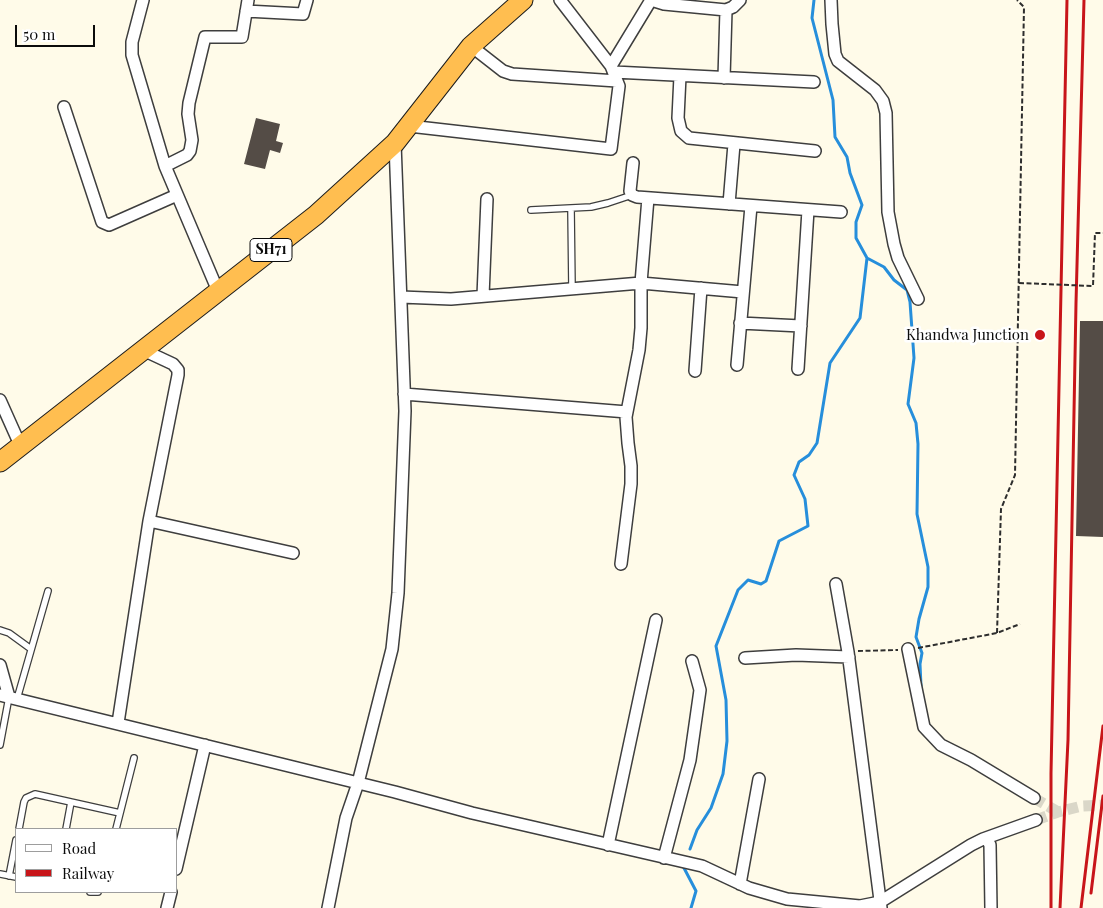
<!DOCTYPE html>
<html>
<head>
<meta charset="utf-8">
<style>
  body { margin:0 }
  #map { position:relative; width:1103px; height:908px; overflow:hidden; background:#fffbe9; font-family:"Playfair Display",serif }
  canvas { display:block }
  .legend { position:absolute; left:15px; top:828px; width:162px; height:65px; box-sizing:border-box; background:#fff; border:1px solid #9d9d9d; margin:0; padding:6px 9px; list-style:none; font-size:15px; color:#0b0b0b }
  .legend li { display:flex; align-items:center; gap:10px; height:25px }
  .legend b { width:25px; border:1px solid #9d9d9d }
  .scale { position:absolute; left:15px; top:25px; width:80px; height:22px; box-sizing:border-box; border:2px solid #0b0b0b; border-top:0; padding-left:6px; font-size:15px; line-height:18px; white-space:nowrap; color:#0b0b0b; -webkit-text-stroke:4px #fff; paint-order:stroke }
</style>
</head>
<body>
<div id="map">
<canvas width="1103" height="908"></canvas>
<ul class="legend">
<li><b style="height:6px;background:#fff"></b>Road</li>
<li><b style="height:6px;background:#c81519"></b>Railway</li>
</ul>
<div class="scale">50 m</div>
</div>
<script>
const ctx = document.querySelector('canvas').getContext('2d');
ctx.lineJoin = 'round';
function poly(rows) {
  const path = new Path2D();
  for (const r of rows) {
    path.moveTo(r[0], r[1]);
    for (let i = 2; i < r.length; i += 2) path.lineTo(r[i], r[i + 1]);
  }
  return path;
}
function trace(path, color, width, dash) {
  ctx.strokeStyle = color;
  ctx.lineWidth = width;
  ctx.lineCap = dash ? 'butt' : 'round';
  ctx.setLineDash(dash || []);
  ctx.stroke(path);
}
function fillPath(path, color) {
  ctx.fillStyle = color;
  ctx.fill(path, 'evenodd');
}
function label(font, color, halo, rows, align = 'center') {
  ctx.font = font + ' "Playfair Display",serif';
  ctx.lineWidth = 5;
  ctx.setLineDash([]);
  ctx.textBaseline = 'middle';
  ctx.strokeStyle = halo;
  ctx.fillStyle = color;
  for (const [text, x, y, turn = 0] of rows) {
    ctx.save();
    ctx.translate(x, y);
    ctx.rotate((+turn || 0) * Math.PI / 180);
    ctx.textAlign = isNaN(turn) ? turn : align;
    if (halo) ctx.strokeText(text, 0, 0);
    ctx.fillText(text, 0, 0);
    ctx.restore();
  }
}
trace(poly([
  [867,258,884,267,894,280,907,290,910,302,914,358,908,404,916,423,918,444,917,514,928,567,928,587,919,619,916,637,922,653,920,664,921,686],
  [690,849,697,830,711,808,723,774,727,741,726,700,716,646,738,590,748,580,761,584,766,581,779,541,808,526,805,499,794,475,799,462,809,455,817,443,830,363,860,318,867,258,856,238,856,222,862,205,850,173,847,157,835,137,833,100,812,18,814,0],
  [684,868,696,891,691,908]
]), '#268edb', 3);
fillPath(poly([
  [256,118,280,124,276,141,283,143,280,153,270,150,265,169,244,164],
  [1080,321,1103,321,1103,537,1076,536]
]), '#544c46');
trace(poly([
  [1034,798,1058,812],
  [1036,820,1058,812,1082,806,1103,805]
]), '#dad7c8', 11, [11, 5.5]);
const service = poly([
  [571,209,572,289],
  [531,210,591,207,608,203,632,195],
  [0,630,9,633,31,649],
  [17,699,48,591],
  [0,745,9,697],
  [19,829,24,802,26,798,35,794,120,813],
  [66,829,71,802],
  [116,829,134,758],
  [0,874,16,877],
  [9,876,16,840],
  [90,892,98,892]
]);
const minor = poly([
  [143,0,132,42,132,55,165,166,218,291],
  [651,0,664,4,726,10,733,7,740,0],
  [831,0,832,24,835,54,838,61,875,90,883,101,886,113,888,212,894,244,898,258,918,299],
  [246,11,303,14,307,0],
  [471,46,503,71,512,74,617,81],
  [611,66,651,0],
  [614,72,814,82],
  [680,76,678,118,681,131,689,138,815,151],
  [724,78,726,10],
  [64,107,102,222,109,225,177,195],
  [409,126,611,149,619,86,611,66,560,0],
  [633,163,630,191,632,195,637,197,841,212],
  [165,166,187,155,190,151,192,140,188,114,189,103,205,37,242,37,248,0],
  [729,204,734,144],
  [483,296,487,199],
  [401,297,451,299,641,283,743,292],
  [740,323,801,326],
  [737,365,751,206],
  [798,369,808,210],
  [695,371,701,288],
  [404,394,627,412],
  [0,400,21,447],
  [149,521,293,553],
  [621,564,631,484,631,466,628,443,626,417,639,350,641,328,641,283,648,198],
  [836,584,848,652,881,908],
  [908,649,924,727,941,745,971,760,1034,798],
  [745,658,796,655,849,657],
  [0,665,9,697],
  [0,695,395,792,472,813,702,866,749,888,787,899,860,906,880,902,971,845,983,839,987,839,990,845,991,908],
  [118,723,149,521,178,375,178,370,173,364,143,350],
  [983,839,1036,820],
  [608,845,656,620],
  [664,858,690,760,700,690,692,661],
  [176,869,205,745],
  [740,884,759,779],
  [167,908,171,892],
  [328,908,346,818,358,783,392,649,398,593,405,411,395,143]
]);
const trunk = poly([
  [0,462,316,215,395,143,471,46,523,0]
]);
trace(service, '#3e3e3e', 8);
trace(minor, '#3e3e3e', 14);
trace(trunk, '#1c1c1c', 21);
trace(poly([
  [997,633,1001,509,1015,475,1024,7,1017,0],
  [918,648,997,633,1020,624],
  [858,651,898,650]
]), '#2d2d2d', 2, [5, 2.5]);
trace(service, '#fff', 5.5);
trace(minor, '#fff', 11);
trace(trunk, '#ffbe50', 19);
trace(poly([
  [1091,893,1103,796],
  [1051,908,1051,773,1067,0],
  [1060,908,1068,740,1076,303,1084,0],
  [1081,908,1103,726]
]), '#c81519', 3);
trace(poly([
  [1019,283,1093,286,1095,233,1103,233]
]), '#2d2d2d', 2, [5, 2.5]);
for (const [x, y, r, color] of [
  [1040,335,6,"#c81519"]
]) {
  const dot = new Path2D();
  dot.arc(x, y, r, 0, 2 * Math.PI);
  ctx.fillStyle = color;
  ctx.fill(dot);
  trace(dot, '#fff', 2);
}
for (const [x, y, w] of [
  [271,250,42]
]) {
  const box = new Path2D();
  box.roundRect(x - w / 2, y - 11.5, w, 23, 4);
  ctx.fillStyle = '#fff';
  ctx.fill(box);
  trace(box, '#0b0b0b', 1);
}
label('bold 14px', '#0b0b0b', null, [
  ["SH71",271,250]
]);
label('15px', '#0b0b0b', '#fff', [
  ["Khandwa Junction",1029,335]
], 'right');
</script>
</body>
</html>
